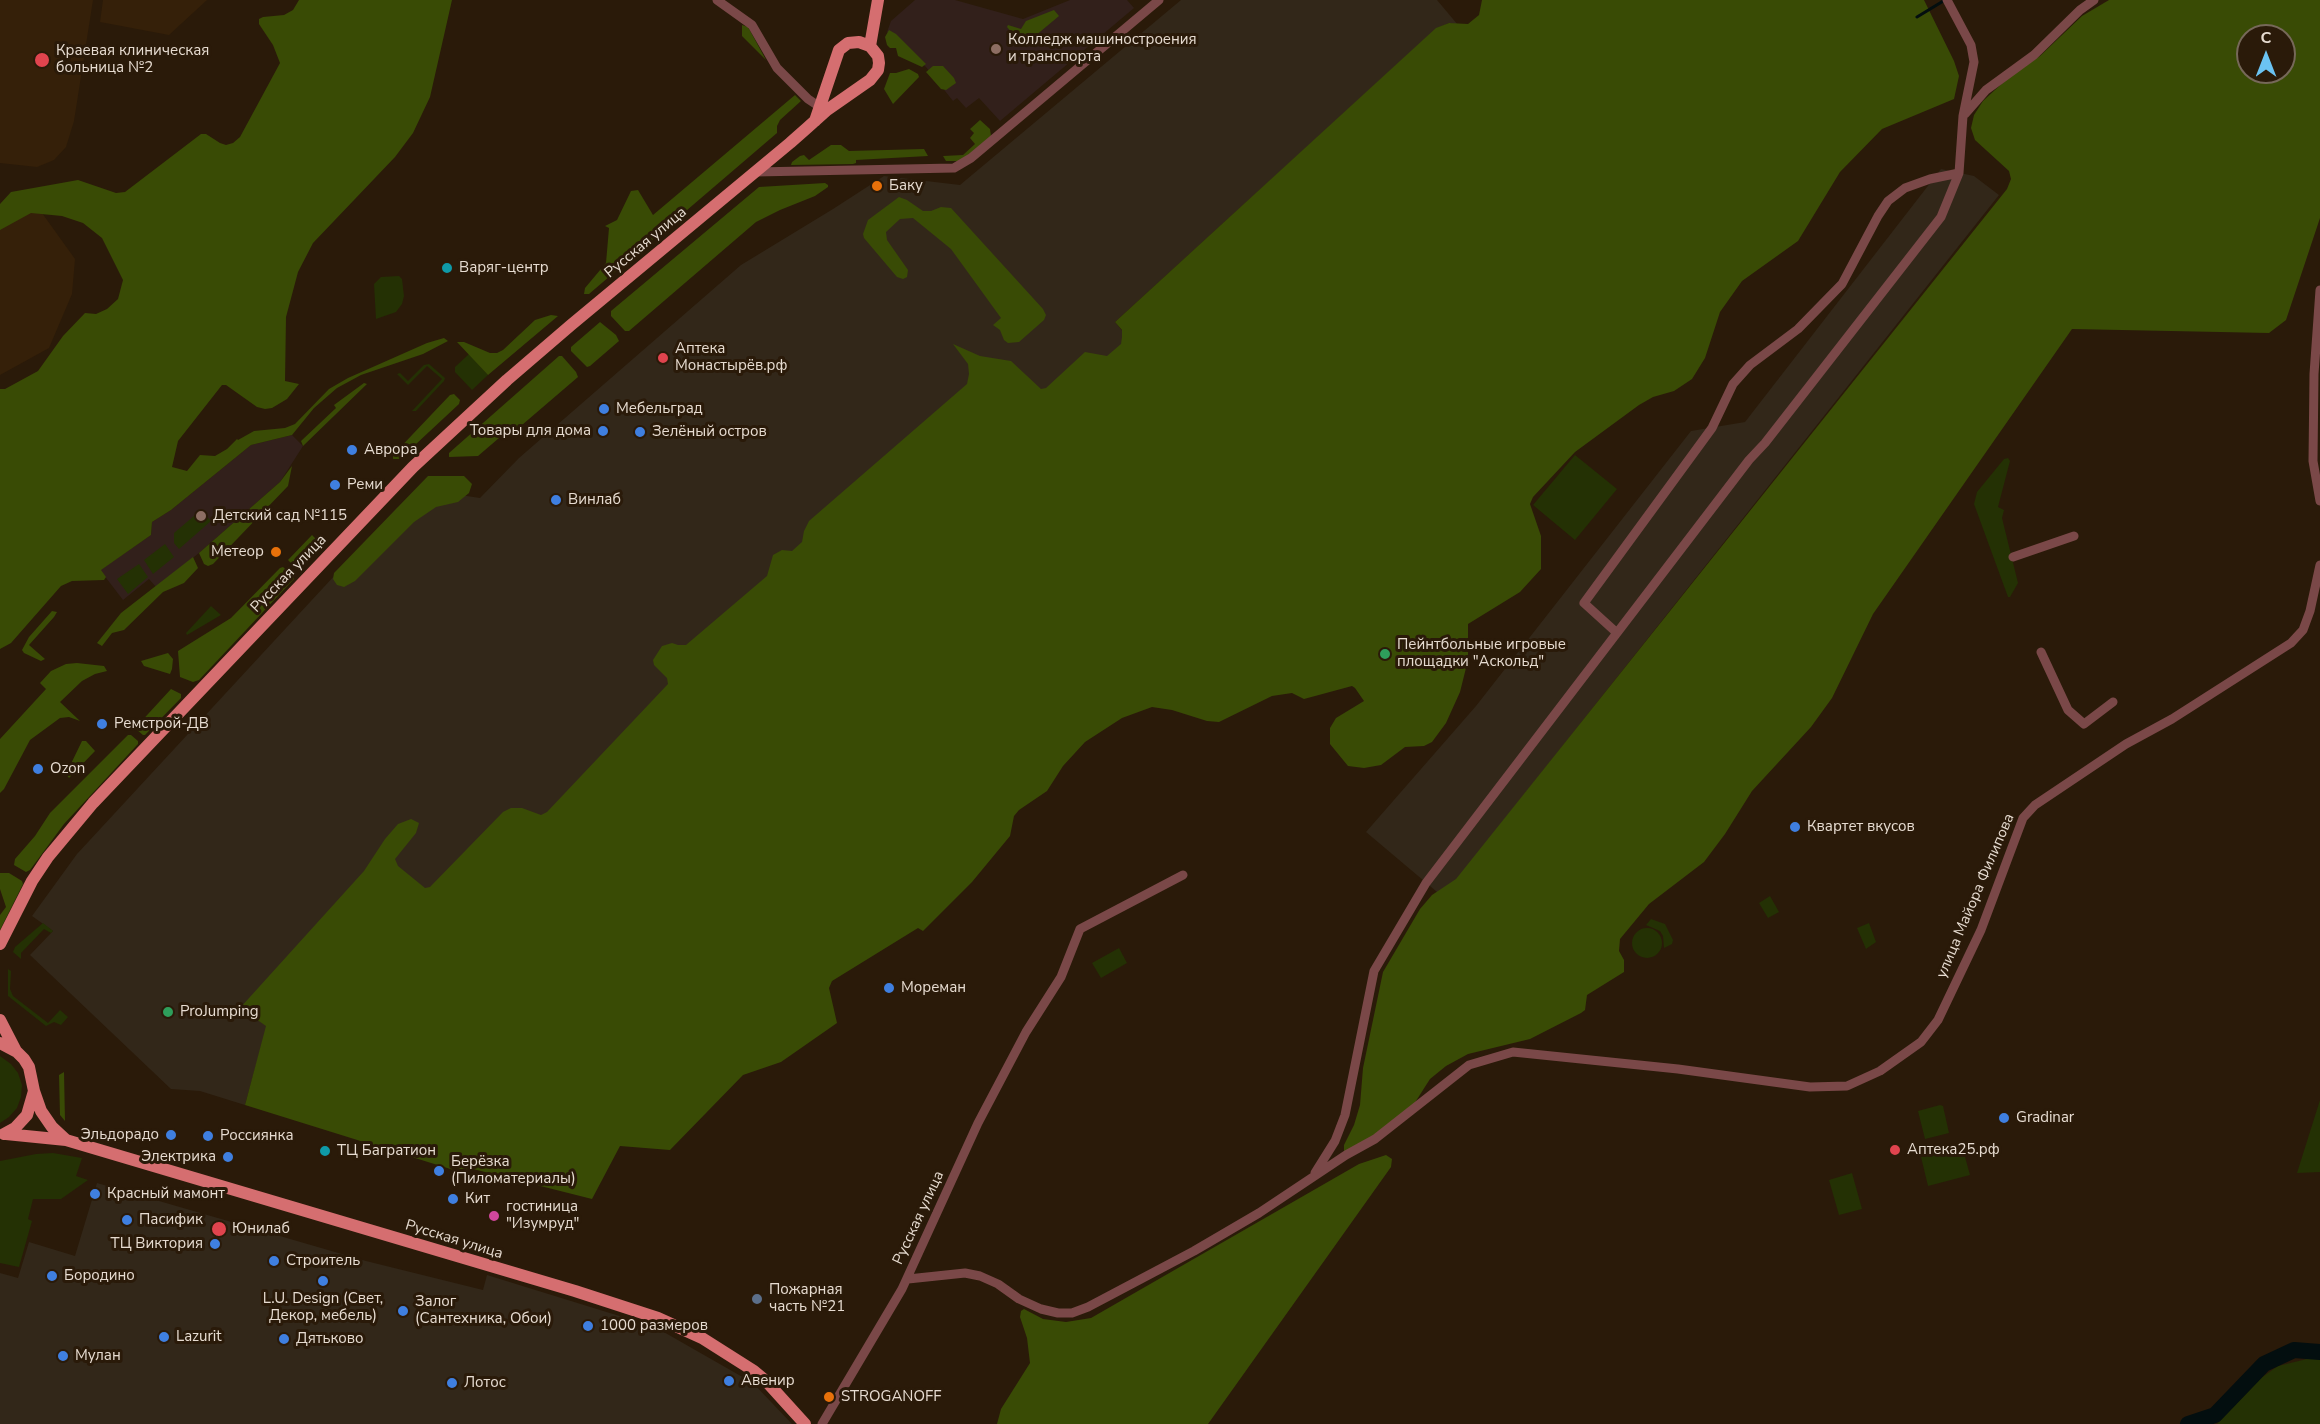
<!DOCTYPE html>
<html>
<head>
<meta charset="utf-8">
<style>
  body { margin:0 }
  #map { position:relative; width:2320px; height:1424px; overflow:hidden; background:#2a1a09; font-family:"Nunito Sans",sans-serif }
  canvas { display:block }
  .north { position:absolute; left:2236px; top:24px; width:60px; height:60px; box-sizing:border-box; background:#2a1a09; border:2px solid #766859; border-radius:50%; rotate:0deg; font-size:16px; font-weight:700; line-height:24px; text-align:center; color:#e7dcd1 }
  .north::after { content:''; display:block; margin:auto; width:21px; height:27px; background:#6bc3f2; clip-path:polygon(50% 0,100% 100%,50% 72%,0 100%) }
</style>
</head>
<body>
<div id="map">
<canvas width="2320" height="1424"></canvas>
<div class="north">С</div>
</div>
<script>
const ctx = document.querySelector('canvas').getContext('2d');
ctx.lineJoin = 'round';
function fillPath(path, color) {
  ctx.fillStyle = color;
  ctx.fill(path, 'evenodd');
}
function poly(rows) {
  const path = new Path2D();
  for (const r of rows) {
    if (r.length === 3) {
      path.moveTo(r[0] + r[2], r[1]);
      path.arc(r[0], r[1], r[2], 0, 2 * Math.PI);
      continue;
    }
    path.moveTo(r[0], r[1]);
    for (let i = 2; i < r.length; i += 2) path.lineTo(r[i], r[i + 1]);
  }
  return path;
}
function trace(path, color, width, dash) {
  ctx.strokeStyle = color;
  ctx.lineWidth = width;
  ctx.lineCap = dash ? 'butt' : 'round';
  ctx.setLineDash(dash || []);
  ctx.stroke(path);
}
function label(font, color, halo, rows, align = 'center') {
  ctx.font = font + ' "Nunito Sans",sans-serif';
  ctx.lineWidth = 6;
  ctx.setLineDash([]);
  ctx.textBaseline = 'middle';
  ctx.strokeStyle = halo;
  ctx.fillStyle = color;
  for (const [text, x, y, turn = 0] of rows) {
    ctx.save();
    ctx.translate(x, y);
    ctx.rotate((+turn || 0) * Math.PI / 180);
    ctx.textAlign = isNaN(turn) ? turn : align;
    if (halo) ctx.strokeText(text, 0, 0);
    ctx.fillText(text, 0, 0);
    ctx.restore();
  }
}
fillPath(poly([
  [0,0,93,0,74,121,66,147,54,160,37,167,0,163],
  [103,0,207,0,169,35,100,22],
  [37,206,75,259,72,294,49,348,0,375,0,226]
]), '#352009');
fillPath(poly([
  [1181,0,1437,0,1458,25,1449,23,1436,29,1115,322,1135,346,551,823,418,916,241,1008,267,1026,245,1105,200,1091,171,1089,30,955,53,931,32,916,77,854,397,508,434,491,480,498,519,458,741,265,833,209,884,176,960,185],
  [1941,169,1974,176,1999,195,1443,897,1366,832,1476,706,1691,431,1745,422],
  [97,1183,366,1261,483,1290,487,1275,655,1327,753,1383,792,1424,0,1424,0,1273,18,1278,29,1242,75,1256]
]), '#322719');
fillPath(poly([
  [915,0,955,0,1023,19,1070,0,1127,0,1134,8,1000,121,979,98,966,108,957,98,953,101,926,67,887,32,891,21],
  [292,435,303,446,280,482,199,553,156,587,149,579,123,600,100,570,151,535,152,522,171,510,251,445]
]), '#32201b');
fillPath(poly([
  [399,276,402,279,404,296,402,304,396,312,376,319,374,284,381,277],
  [469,354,488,375,472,390,455,372,455,367],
  [429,364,445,378,444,381,416,411,412,411,442,379,427,366,408,385,397,374,400,373,408,381,424,365],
  [1575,455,1617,489,1575,540,1533,505],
  [2008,458,2010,461,1998,507,2004,510,2002,518,2018,583,2010,597,2008,597,1974,504,1977,492,2004,459],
  [201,510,211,521,179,549,174,543,174,533],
  [165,544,174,557,153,574,144,560],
  [139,564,148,577,128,594,117,579],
  [211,606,221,615,187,635,186,633],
  [1770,896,1779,912,1768,918,1759,903],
  [1651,919,1665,924,1673,940,1672,944,1664,948,1663,936,1660,931,1646,925],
  [43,923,53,931,51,933,44,929,21,953,21,959,13,952,15,947],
  [1869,923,1876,942,1866,949,1857,928],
  [1647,943,15],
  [1119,948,1127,963,1101,978,1092,963],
  [8,969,11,971,10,989,13,996,48,1023,60,1010,68,1017,61,1025,54,1022,46,1026,8,996],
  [0,1056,11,1064,18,1073,22,1085,21,1097,17,1108,9,1117,0,1123],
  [2320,1100,2320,1172,2297,1173],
  [1940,1105,1943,1106,1949,1133,1925,1139,1918,1111],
  [1962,1146,1970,1175,1928,1186,1921,1157],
  [53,1153,82,1158,76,1176,88,1180,61,1199,33,1199,28,1219,32,1221,19,1267,0,1263,0,1161,36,1154],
  [1852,1173,1862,1209,1839,1215,1829,1180],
  [2320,1358,2320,1424,2217,1424,2261,1378,2278,1366,2307,1359]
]), '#243104');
fillPath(poly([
  [299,0,452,0,430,97,413,133,395,157,313,243,298,272,286,317,285,381,299,384,287,399,272,408,265,409,257,407,226,385,222,385,178,441,172,467,187,471,200,455,215,456,227,449,237,439,238,440,254,431,285,428,295,424,329,389,348,378,427,343,444,338,448,341,423,354,361,375,337,388,314,408,292,435,251,445,171,510,152,522,151,535,101,570,106,577,104,580,72,581,61,586,11,643,0,649,0,389,5,389,38,371,63,336,85,313,96,314,107,309,118,299,123,280,102,238,83,223,62,216,31,213,0,230,0,204,11,192,78,180,116,193,125,192,201,134,206,134,220,143,226,145,233,143,240,137,280,63,273,45,259,24,259,19,263,17,284,15,293,10],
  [1482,0,1924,0,1954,61,1959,76,1954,99,1882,129,1840,172,1798,241,1742,281,1720,312,1705,358,1692,379,1674,391,1653,397,1639,405,1575,452,1533,497,1530,504,1541,536,1541,569,1520,592,1468,624,1468,660,1460,692,1446,723,1432,742,1424,746,1405,747,1381,765,1364,768,1348,766,1330,744,1330,728,1336,718,1364,701,1355,688,1352,686,1304,699,1292,693,1272,696,1219,722,1207,721,1172,710,1152,707,1122,718,1085,742,1063,766,1047,791,1019,810,1014,816,1010,836,972,882,923,931,918,928,832,981,829,988,837,1023,781,1062,743,1075,670,1150,620,1146,592,1199,473,1169,460,1172,245,1105,266,1026,240,1008,364,871,385,839,398,824,411,819,419,823,416,833,395,859,398,866,425,888,430,887,503,812,511,808,522,808,541,815,547,812,668,684,667,678,654,665,653,660,662,646,672,643,678,645,686,645,767,576,773,555,782,550,792,551,802,542,804,531,809,521,967,384,969,374,968,364,953,344,980,356,1011,361,1041,389,1046,388,1085,352,1107,356,1121,344,1122,337,1122,330,1115,322,1436,28,1449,23,1468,24,1479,15],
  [2109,0,2320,0,2320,218,2286,320,2269,333,2072,329,1873,614,1832,698,1811,727,1752,791,1725,834,1704,862,1649,904,1620,939,1619,951,1624,960,1624,972,1587,995,1585,1010,1581,1013,1530,1039,1468,1054,1446,1066,1430,1079,1407,1115,1344,1153,1344,1145,1354,1125,1360,1105,1363,1068,1383,972,1420,909,1432,895,1456,879,2007,189,2011,179,2009,171,1975,140,1971,128,1974,115,1983,101,2008,78,2040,56,2082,16],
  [2248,36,2284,36,2284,72,2248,72],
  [1054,10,1059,16,1023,46,1007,27,1008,25,1021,29,1026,21],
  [742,25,748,27,766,60,742,36],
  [889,30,896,34,926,64,922,67,898,56,896,48,890,48,887,45,885,37],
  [933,66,943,66,954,78,956,83,946,90,941,89,926,72],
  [909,69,918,74,919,77,893,104,884,89,890,73,896,73],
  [795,95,801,101,780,120,777,126,777,133,589,294,584,294,585,288,606,263,609,228,605,226,617,220,631,191,638,190,653,215],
  [980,120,990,129,991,136,966,157,959,161,946,161,943,156,963,155,975,144,970,138,974,133,970,129],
  [831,145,841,145,849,151,924,149,928,156,856,160,856,163,853,164,791,165,792,162,800,156,804,155,809,160],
  [825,183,828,185,828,187,815,196,780,210,756,222,629,331,625,331,611,316,611,311,759,187],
  [899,197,907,200,923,211,931,211,941,207,951,208,1043,309,1046,315,1044,320,1019,342,1008,343,1004,340,1000,330,993,325,1001,318,951,249,913,218,900,219,886,232,887,240,908,270,907,277,903,279,897,277,864,238,863,234,868,220],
  [551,315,558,316,488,375,457,342,464,342,490,353,497,353,503,350,535,320],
  [600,322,616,335,619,341,590,366,587,367,571,351,571,347],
  [559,356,562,356,576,372,578,377,515,431,506,432,478,456,449,457,449,453],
  [364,383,367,384,303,446,301,441,336,408,334,405],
  [454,394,460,400,459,404,400,459,393,459,393,455,450,395],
  [292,466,288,486,213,564,208,566,204,564,199,553,280,482],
  [428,476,464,476,472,484,469,493,458,502,436,507,414,522,355,581,344,587,337,585,333,579,334,573],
  [312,535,317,540,293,565,288,560],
  [193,557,198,568,184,583,163,592,124,630,112,633,102,646,97,643,121,613],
  [283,567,294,577,294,579,199,680,193,682,180,677,178,651,231,618,280,568],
  [52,611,57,612,54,617,29,645,45,659,41,661,24,653,22,650,29,637],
  [168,653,173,659,172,669,170,674,144,666,141,661],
  [77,663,104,666,107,671,95,674,82,681,60,702,80,721,69,717,60,718,30,740,4,789,0,793,0,739,46,689,40,683,51,671,66,664],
  [171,689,181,694,181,698,145,735,143,735,136,729,137,726],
  [128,735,131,735,138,741,138,744,64,824,30,870,26,872,14,865,15,859,35,836,50,813],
  [82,741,86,741,95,751,69,778,66,774],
  [0,873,9,873,22,881,23,884,0,930,0,915,6,907,0,889],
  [64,1072,65,1121,60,1115,59,1075],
  [1386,1155,1392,1159,1391,1167,1208,1424,997,1424,1001,1409,1030,1363,1027,1338,1020,1317,1021,1311,1024,1309,1043,1319,1066,1322,1091,1318,1359,1164]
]), '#394b05');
trace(poly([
  [1917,17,1945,0]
]), '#030e0f', 3);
trace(poly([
  [2188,1424,2215,1415,2264,1364,2294,1350,2320,1352]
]), '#030e0f', 16);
trace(poly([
  [717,0,752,25,777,68,808,99,820,107],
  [1965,114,1986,90,2034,55,2080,10,2094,0],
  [755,172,954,168,971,158,1159,0],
  [2320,290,2314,374,2313,461,2320,501],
  [2013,557,2074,536],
  [1617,633,1584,603,1712,428,1733,384,1750,365,1798,329,1842,284,1878,216,1888,201,1905,188,1930,179,1959,173,1963,116,1974,62,1971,45,1947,0],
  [2041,652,2068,710,2084,724,2113,702],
  [1315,1173,1335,1141,1345,1115,1374,971,1426,883,1749,460,1765,443,1941,217,1959,173],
  [908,1279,965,1273,980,1276,998,1284,1019,1299,1041,1309,1058,1313,1072,1313,1088,1307,1194,1251,1259,1213,1346,1155,1375,1139,1469,1065,1513,1052,1678,1069,1810,1087,1847,1086,1880,1071,1921,1042,1938,1020,1981,930,2023,818,2035,805,2126,744,2172,719,2291,643,2303,630,2310,611,2320,565],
  [822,1424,902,1289,978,1123,1026,1032,1061,977,1080,929,1183,875]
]), '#7a4848', 9);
trace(poly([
  [870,46,878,0],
  [0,944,32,881,48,857,93,803,413,467,507,380,571,325,790,143,807,128,827,110,870,80,878,70,879,63,878,56,870,46,859,42,848,43,839,50,815,121],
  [0,1020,16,1051],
  [0,1043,17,1052,24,1059,29,1067,34,1091,27,1115,15,1128,4,1134],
  [34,1091,41,1111,52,1127,66,1140],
  [6,1134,66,1140,575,1291,658,1318,702,1338,754,1371,766,1381,805,1424]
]), '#d56e70', 12);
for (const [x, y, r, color] of [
  [996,49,6,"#8d6e63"],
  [42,60,8,"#e0444e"],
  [877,186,6,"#e8710a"],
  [447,268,6,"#0f9aa8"],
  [663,358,6,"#e0444e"],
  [604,409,6,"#3f7fe0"],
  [603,431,6,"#3f7fe0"],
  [640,432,6,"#3f7fe0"],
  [352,450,6,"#3f7fe0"],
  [335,485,6,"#3f7fe0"],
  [556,500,6,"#3f7fe0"],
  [201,516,6,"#8d6e63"],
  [276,552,6,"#e8710a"],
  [1385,654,6,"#2e9e5b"],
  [102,724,6,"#3f7fe0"],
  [38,769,6,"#3f7fe0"],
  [1795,827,6,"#3f7fe0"],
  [889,988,6,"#3f7fe0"],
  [168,1012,6,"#2e9e5b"],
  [2004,1118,6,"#3f7fe0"],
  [171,1135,6,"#3f7fe0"],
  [208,1136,6,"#3f7fe0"],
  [1895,1150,6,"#e0444e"],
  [325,1151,6,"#0f9aa8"],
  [228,1157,6,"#3f7fe0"],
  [439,1171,6,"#3f7fe0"],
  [95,1194,6,"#3f7fe0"],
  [453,1199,6,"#3f7fe0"],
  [494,1216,6,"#d1479c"],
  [127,1220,6,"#3f7fe0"],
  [219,1229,8,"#e0444e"],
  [215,1244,6,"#3f7fe0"],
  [274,1261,6,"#3f7fe0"],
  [52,1276,6,"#3f7fe0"],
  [323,1281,6,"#3f7fe0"],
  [757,1299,6,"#5c6f8a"],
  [403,1311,6,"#3f7fe0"],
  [588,1326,6,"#3f7fe0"],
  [164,1337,6,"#3f7fe0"],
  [284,1339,6,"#3f7fe0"],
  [63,1356,6,"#3f7fe0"],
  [729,1381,6,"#3f7fe0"],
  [452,1383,6,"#3f7fe0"],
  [829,1397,6,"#e8710a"]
]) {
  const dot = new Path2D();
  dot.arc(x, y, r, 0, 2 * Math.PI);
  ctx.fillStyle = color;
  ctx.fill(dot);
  trace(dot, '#2a1a09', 2);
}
label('15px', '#e7dcd1', '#2a1a09', [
  ["Колледж машиностроения",1008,40],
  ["и транспорта",1008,57],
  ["Краевая клиническая",56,51],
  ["больница №2",56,68],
  ["Баку",889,186],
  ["Варяг-центр",459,268],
  ["Аптека",675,349],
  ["Монастырёв.рф",675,366],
  ["Мебельград",616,409],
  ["Товары для дома",591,431,"right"],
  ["Зелёный остров",652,432],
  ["Аврора",364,450],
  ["Реми",347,485],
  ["Винлаб",568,500],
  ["Детский сад №115",213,516],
  ["Метеор",264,552,"right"],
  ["Пейнтбольные игровые",1397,645],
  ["площадки \"Аскольд\"",1397,662],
  ["Ремстрой-ДВ",114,724],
  ["Ozon",50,769],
  ["Квартет вкусов",1807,827],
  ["Мореман",901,988],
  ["ProJumping",180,1012],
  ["Gradinar",2016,1118],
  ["Эльдорадо",159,1135,"right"],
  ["Россиянка",220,1136],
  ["Аптека25.рф",1907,1150],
  ["ТЦ Багратион",337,1151],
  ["Электрика",216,1157,"right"],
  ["Берёзка",451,1162],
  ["(Пиломатериалы)",451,1179],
  ["Красный мамонт",107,1194],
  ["Кит",465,1199],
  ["гостиница",506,1207],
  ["\"Изумруд\"",506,1224],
  ["Пасифик",139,1220],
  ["Юнилаб",232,1229],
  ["ТЦ Виктория",203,1244,"right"],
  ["Строитель",286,1261],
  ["Бородино",64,1276],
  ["Пожарная",769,1290],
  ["часть №21",769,1307],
  ["L.U. Design (Свет,",323,1299,"center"],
  ["Декор, мебель)",323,1316,"center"],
  ["Залог",415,1302],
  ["(Сантехника, Обои)",415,1319],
  ["1000 размеров",600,1326],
  ["Lazurit",176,1337],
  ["Дятьково",296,1339],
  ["Мулан",75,1356],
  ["Авенир",741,1381],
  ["Лотос",464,1383],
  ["STROGANOFF",841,1397]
], 'left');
label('15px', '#e7dcd1', '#2a1a09', [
  ["Русская улица",646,243,-40],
  ["Русская улица",289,574,-46],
  ["улица Майора Филипова",1976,896,-67],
  ["Русская улица",919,1218,-65],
  ["Русская улица",454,1240,17]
]);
</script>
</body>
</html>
